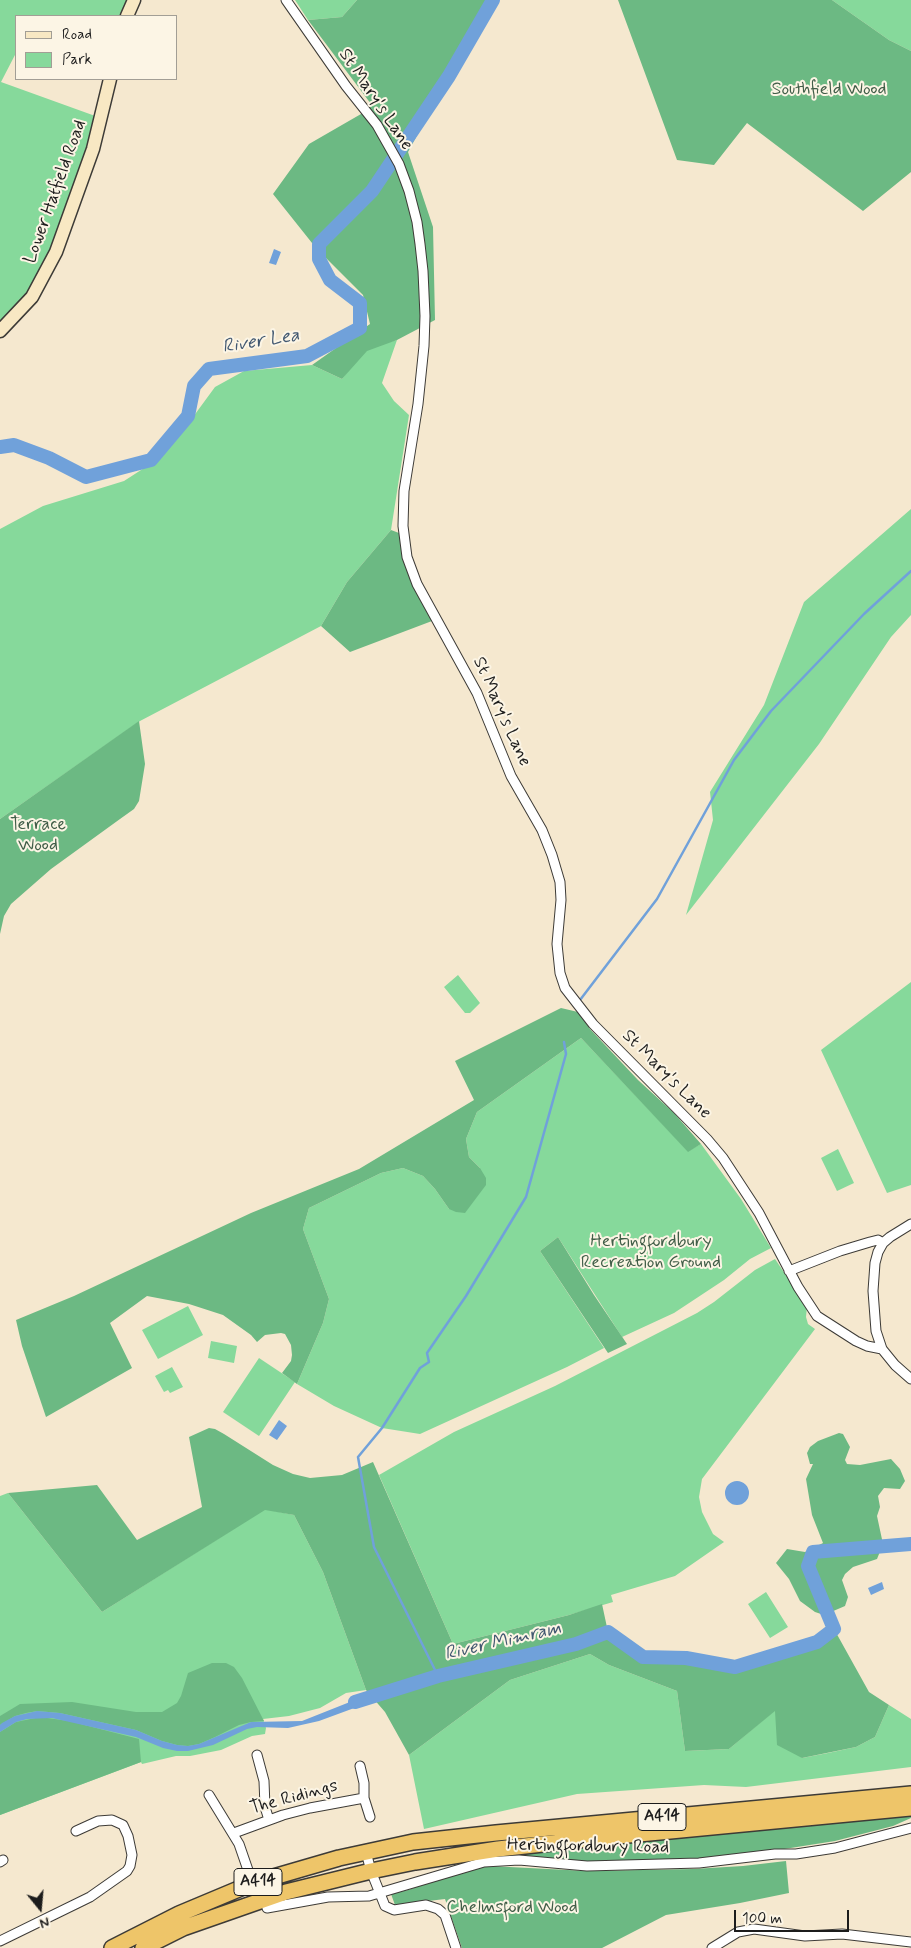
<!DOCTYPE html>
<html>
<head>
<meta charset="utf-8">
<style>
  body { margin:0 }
  #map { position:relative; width:911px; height:1948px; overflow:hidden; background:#f5e8cf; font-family:Mynerve,sans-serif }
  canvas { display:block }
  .legend { position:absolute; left:15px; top:15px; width:162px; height:65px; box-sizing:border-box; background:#fcf5e5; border:1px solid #a29e95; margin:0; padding:6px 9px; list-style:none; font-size:15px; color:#1c1c1c }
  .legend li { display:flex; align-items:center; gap:10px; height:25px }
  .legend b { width:25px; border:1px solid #a29e95 }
  .north { position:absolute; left:15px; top:1883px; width:50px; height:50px; -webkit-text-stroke:4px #fcf5e5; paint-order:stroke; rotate:163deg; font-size:14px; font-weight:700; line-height:20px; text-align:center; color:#1c1c1c }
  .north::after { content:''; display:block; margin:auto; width:18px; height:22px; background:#1c1c1c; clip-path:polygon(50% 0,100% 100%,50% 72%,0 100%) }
  .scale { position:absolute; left:734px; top:1910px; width:115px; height:22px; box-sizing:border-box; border:2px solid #1c1c1c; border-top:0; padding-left:6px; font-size:15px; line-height:18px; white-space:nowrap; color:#1c1c1c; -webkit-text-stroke:4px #fcf5e5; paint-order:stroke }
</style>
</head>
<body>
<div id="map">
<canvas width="911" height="1948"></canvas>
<ul class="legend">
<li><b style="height:6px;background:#f8e8c3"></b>Road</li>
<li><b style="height:14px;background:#86d99b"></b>Park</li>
</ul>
<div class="north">N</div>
<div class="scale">100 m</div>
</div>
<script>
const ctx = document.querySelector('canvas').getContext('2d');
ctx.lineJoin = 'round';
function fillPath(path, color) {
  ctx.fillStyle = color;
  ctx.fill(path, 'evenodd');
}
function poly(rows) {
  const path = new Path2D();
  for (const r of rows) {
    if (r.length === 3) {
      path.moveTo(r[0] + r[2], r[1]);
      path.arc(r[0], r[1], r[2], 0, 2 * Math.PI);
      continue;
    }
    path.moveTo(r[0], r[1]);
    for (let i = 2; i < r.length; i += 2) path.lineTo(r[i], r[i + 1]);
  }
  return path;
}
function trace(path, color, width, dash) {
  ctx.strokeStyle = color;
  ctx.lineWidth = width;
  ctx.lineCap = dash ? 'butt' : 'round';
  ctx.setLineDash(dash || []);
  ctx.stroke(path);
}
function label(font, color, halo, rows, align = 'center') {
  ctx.font = font + ' Mynerve,sans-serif';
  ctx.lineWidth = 4;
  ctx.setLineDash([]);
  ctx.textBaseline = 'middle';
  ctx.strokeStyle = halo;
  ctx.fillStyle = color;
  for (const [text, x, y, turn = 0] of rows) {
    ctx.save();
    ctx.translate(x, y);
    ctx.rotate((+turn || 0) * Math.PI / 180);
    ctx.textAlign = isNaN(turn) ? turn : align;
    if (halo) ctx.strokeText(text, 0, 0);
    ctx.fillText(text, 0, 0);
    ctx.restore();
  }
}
fillPath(poly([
  [0,0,127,0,121,16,16,16,16,53,1,82,98,117,55,245,34,286,0,324],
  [295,0,357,0,342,17,308,20],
  [832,0,911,0,911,51,889,40],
  [397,340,382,383,394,401,409,415,391,530,347,582,321,626,140,721,0,819,0,529,43,506,124,481,155,461,193,417,215,387,244,371,312,365,342,379,365,348],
  [911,509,911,615,891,637,819,744,686,915,713,820,710,792,764,705,804,602],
  [458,975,480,1003,470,1013,465,1013,444,987],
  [911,982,911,1185,887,1193,821,1050],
  [581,1038,688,1151,701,1144,741,1199,771,1248,750,1259,724,1280,674,1313,622,1337,558,1237,540,1251,604,1348,567,1367,420,1434,382,1428,334,1406,297,1384,323,1323,329,1299,303,1229,309,1208,381,1173,403,1168,423,1176,435,1189,449,1209,480,1168,469,1157,466,1139,477,1112],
  [838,1149,854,1183,837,1191,821,1158],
  [775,1259,807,1306,806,1317,808,1324,815,1329,702,1479,699,1497,702,1512,713,1534,724,1542,675,1576,611,1595,613,1602,569,1615,453,1644,379,1475,454,1432,555,1386,697,1313,714,1302,755,1270],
  [188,1306,203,1335,158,1359,142,1330],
  [211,1341,237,1346,234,1363,208,1358],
  [259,1358,295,1382,259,1436,223,1412],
  [172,1367,183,1387,170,1393,168,1390,164,1392,155,1376],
  [8,1493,102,1612,265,1509,294,1515,323,1572,366,1690,346,1693,320,1708,289,1716,263,1719,266,1728,265,1734,252,1736,221,1750,190,1756,176,1756,142,1764,141,1762,0,1815,0,1496],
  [766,1592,788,1627,770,1638,748,1604],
  [590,1654,609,1665,677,1691,685,1751,729,1749,775,1710,802,1758,828,1753,856,1747,875,1737,889,1705,911,1719,911,1767,746,1787,704,1785,577,1794,424,1829,409,1755,510,1680]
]), '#86d99b');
fillPath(poly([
  [357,0,489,0,474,24,451,73,408,152,433,227,435,320,397,340,367,351,342,379,312,365,370,324,363,295,316,248,273,194,309,144,361,114,371,104,308,20,342,17],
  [618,0,832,0,889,40,911,51,911,172,863,211,747,123,714,165,677,160],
  [391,530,399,533,407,570,432,621,350,652,321,626,347,582],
  [139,721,145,764,139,801,134,809,120,819,51,869,11,904,4,916,0,934,0,819],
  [561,1008,578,1012,590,1029,638,1080,674,1113,701,1144,688,1152,581,1038,477,1112,466,1139,469,1157,480,1168,486,1178,486,1185,465,1213,456,1212,449,1209,435,1189,423,1176,403,1168,381,1173,309,1208,303,1229,329,1299,323,1323,297,1384,282,1373,291,1361,292,1355,291,1345,285,1334,281,1333,265,1335,257,1342,251,1335,223,1315,189,1304,147,1296,110,1323,132,1368,46,1417,22,1346,16,1320,74,1296,251,1213,359,1169,474,1100,455,1061],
  [558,1237,594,1295,627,1344,608,1353,540,1251],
  [209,1428,215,1429,224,1434,273,1465,293,1474,310,1478,342,1475,373,1462,453,1644,569,1615,602,1604,608,1632,643,1657,682,1658,735,1667,817,1642,834,1629,869,1692,889,1705,875,1737,856,1747,802,1758,777,1745,775,1711,729,1749,685,1751,677,1691,609,1665,590,1654,510,1680,409,1755,385,1712,366,1690,323,1572,294,1515,265,1510,102,1612,8,1493,97,1485,137,1540,202,1507,189,1437],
  [839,1433,843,1434,850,1447,845,1460,847,1464,860,1465,891,1459,900,1469,905,1481,900,1489,884,1488,878,1496,880,1507,877,1516,883,1544,877,1559,853,1567,845,1574,842,1580,848,1597,845,1606,824,1615,815,1612,800,1601,789,1579,776,1563,787,1549,805,1552,823,1543,812,1515,806,1479,813,1464,810,1464,807,1453,810,1447,818,1441],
  [212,1663,226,1663,234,1667,242,1678,264,1721,251,1722,239,1725,215,1737,199,1744,188,1746,177,1745,162,1741,136,1730,60,1713,37,1711,26,1713,15,1716,0,1725,0,1716,20,1704,72,1702,136,1712,162,1712,177,1703,181,1696,188,1673],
  [40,1717,69,1721,139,1739,141,1762,0,1815,0,1732,16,1722],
  [911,1813,911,1818,893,1826,835,1841,778,1850,699,1859,588,1864,529,1857,517,1854],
  [786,1861,789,1893,740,1903,666,1915,602,1948,462,1948,445,1899,395,1905,391,1894,408,1890,463,1871,490,1866,587,1871,693,1869,743,1866]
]), '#6cb983');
fillPath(poly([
  [274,249,281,252,276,265,269,263],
  [279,1420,287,1426,277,1440,269,1435],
  [737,1493,12],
  [882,1582,884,1589,871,1595,868,1588],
  [370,1694,376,1700,319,1721,288,1728,257,1727,247,1729,213,1745,188,1751,177,1751,163,1748,136,1737,52,1718,27,1719,16,1722,0,1732,0,1725,2,1723,15,1716,37,1711,60,1713,136,1730,162,1741,177,1745,188,1746,199,1744,251,1722,302,1721]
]), '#70a1da');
trace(poly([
  [580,1000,657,899,734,760,771,711,864,614,911,571],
  [438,1676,374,1547,358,1457,382,1428,420,1368,429,1362,427,1353,466,1296,526,1197,566,1054,564,1042]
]), '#70a1da', 2.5);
trace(poly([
  [0,447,14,445,49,458,86,477,151,460,188,416,194,386,209,369,307,356,360,328,360,303,330,280,319,259,319,244,372,191,449,76,493,0],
  [355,1702,438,1676,576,1644,608,1632,643,1657,686,1658,735,1667,817,1642,834,1629,808,1566,813,1552,911,1544]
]), '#70a1da', 14);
const minor = poly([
  [286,0,346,86,377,125,399,164,409,191,417,222,420,244,423,271,425,316,424,346,418,404,404,491,403,526,407,557,417,584,477,693,511,776,542,830,552,855,560,882,561,900,557,944,560,973,565,988,593,1024,707,1139,723,1158,759,1213,798,1287,817,1316,856,1341,867,1346,882,1349],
  [911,1224,890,1237,883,1243,878,1252,875,1263,873,1291,876,1331,882,1349,895,1365,911,1379],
  [789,1271,840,1251,870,1242,878,1240,883,1243],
  [257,1755,264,1781,265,1807,269,1820],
  [360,1766,364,1783,364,1798,370,1817],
  [209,1795,239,1844,259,1902],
  [234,1833,283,1815,310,1808,364,1798],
  [366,1852,371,1871,385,1906,394,1910,426,1905,438,1909,445,1915,456,1948],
  [0,1862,3,1860],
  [267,1908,328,1897,369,1896,484,1862,519,1860,587,1866,699,1863,775,1854,796,1854,835,1848,911,1828],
  [0,1941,90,1897,127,1871,130,1866,132,1855,128,1836,123,1825,112,1820,98,1821,76,1831],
  [712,1948,738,1932,754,1929,805,1936,842,1934,911,1942]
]);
const secondary = poly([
  [127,16,134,0],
  [0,331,32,297,56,252,93,149,110,79]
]);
const trunk = poly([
  [112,1948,179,1914,253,1883,339,1858,413,1842,496,1833,911,1794],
  [143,1948,183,1928,286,1892,371,1871,415,1862,498,1849,597,1838,911,1808]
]);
trace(minor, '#3d3b37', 11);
trace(secondary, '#3d3b37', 15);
trace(trunk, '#3d3b37', 18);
trace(minor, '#fff', 9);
trace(secondary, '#f8e8c3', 12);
trace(trunk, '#eec569', 15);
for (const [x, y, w] of [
  [662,1817,48],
  [258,1882,48]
]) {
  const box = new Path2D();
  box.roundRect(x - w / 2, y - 13.5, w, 27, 4);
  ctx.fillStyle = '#fcf5e5';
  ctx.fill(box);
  trace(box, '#1c1c1c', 1);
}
label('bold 16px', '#1c1c1c', null, [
  ["A414",662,1817],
  ["A414",258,1882]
]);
label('18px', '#415e48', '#fcf5e5', [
  ["Southfield Wood",829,90],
  ["Terrace",38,825],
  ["Wood",38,846],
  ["Hertingfordbury",651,1242],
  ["Recreation Ground",651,1263],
  ["Chelmsford Wood",512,1908]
]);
label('18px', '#1c1c1c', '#fcf5e5', [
  ["St Mary's Lane",375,100,56],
  ["Lower Hatfield Road",56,192,-70],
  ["St Mary's Lane",501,712,66],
  ["St Mary's Lane",666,1075,45],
  ["The Ridings",294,1798,-15],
  ["Hertingfordbury Road",588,1847,1]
]);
label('italic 19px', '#425871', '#fcf5e5', [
  ["River Lea",261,342,-9],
  ["River Mimram",503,1642,-13]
]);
</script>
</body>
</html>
